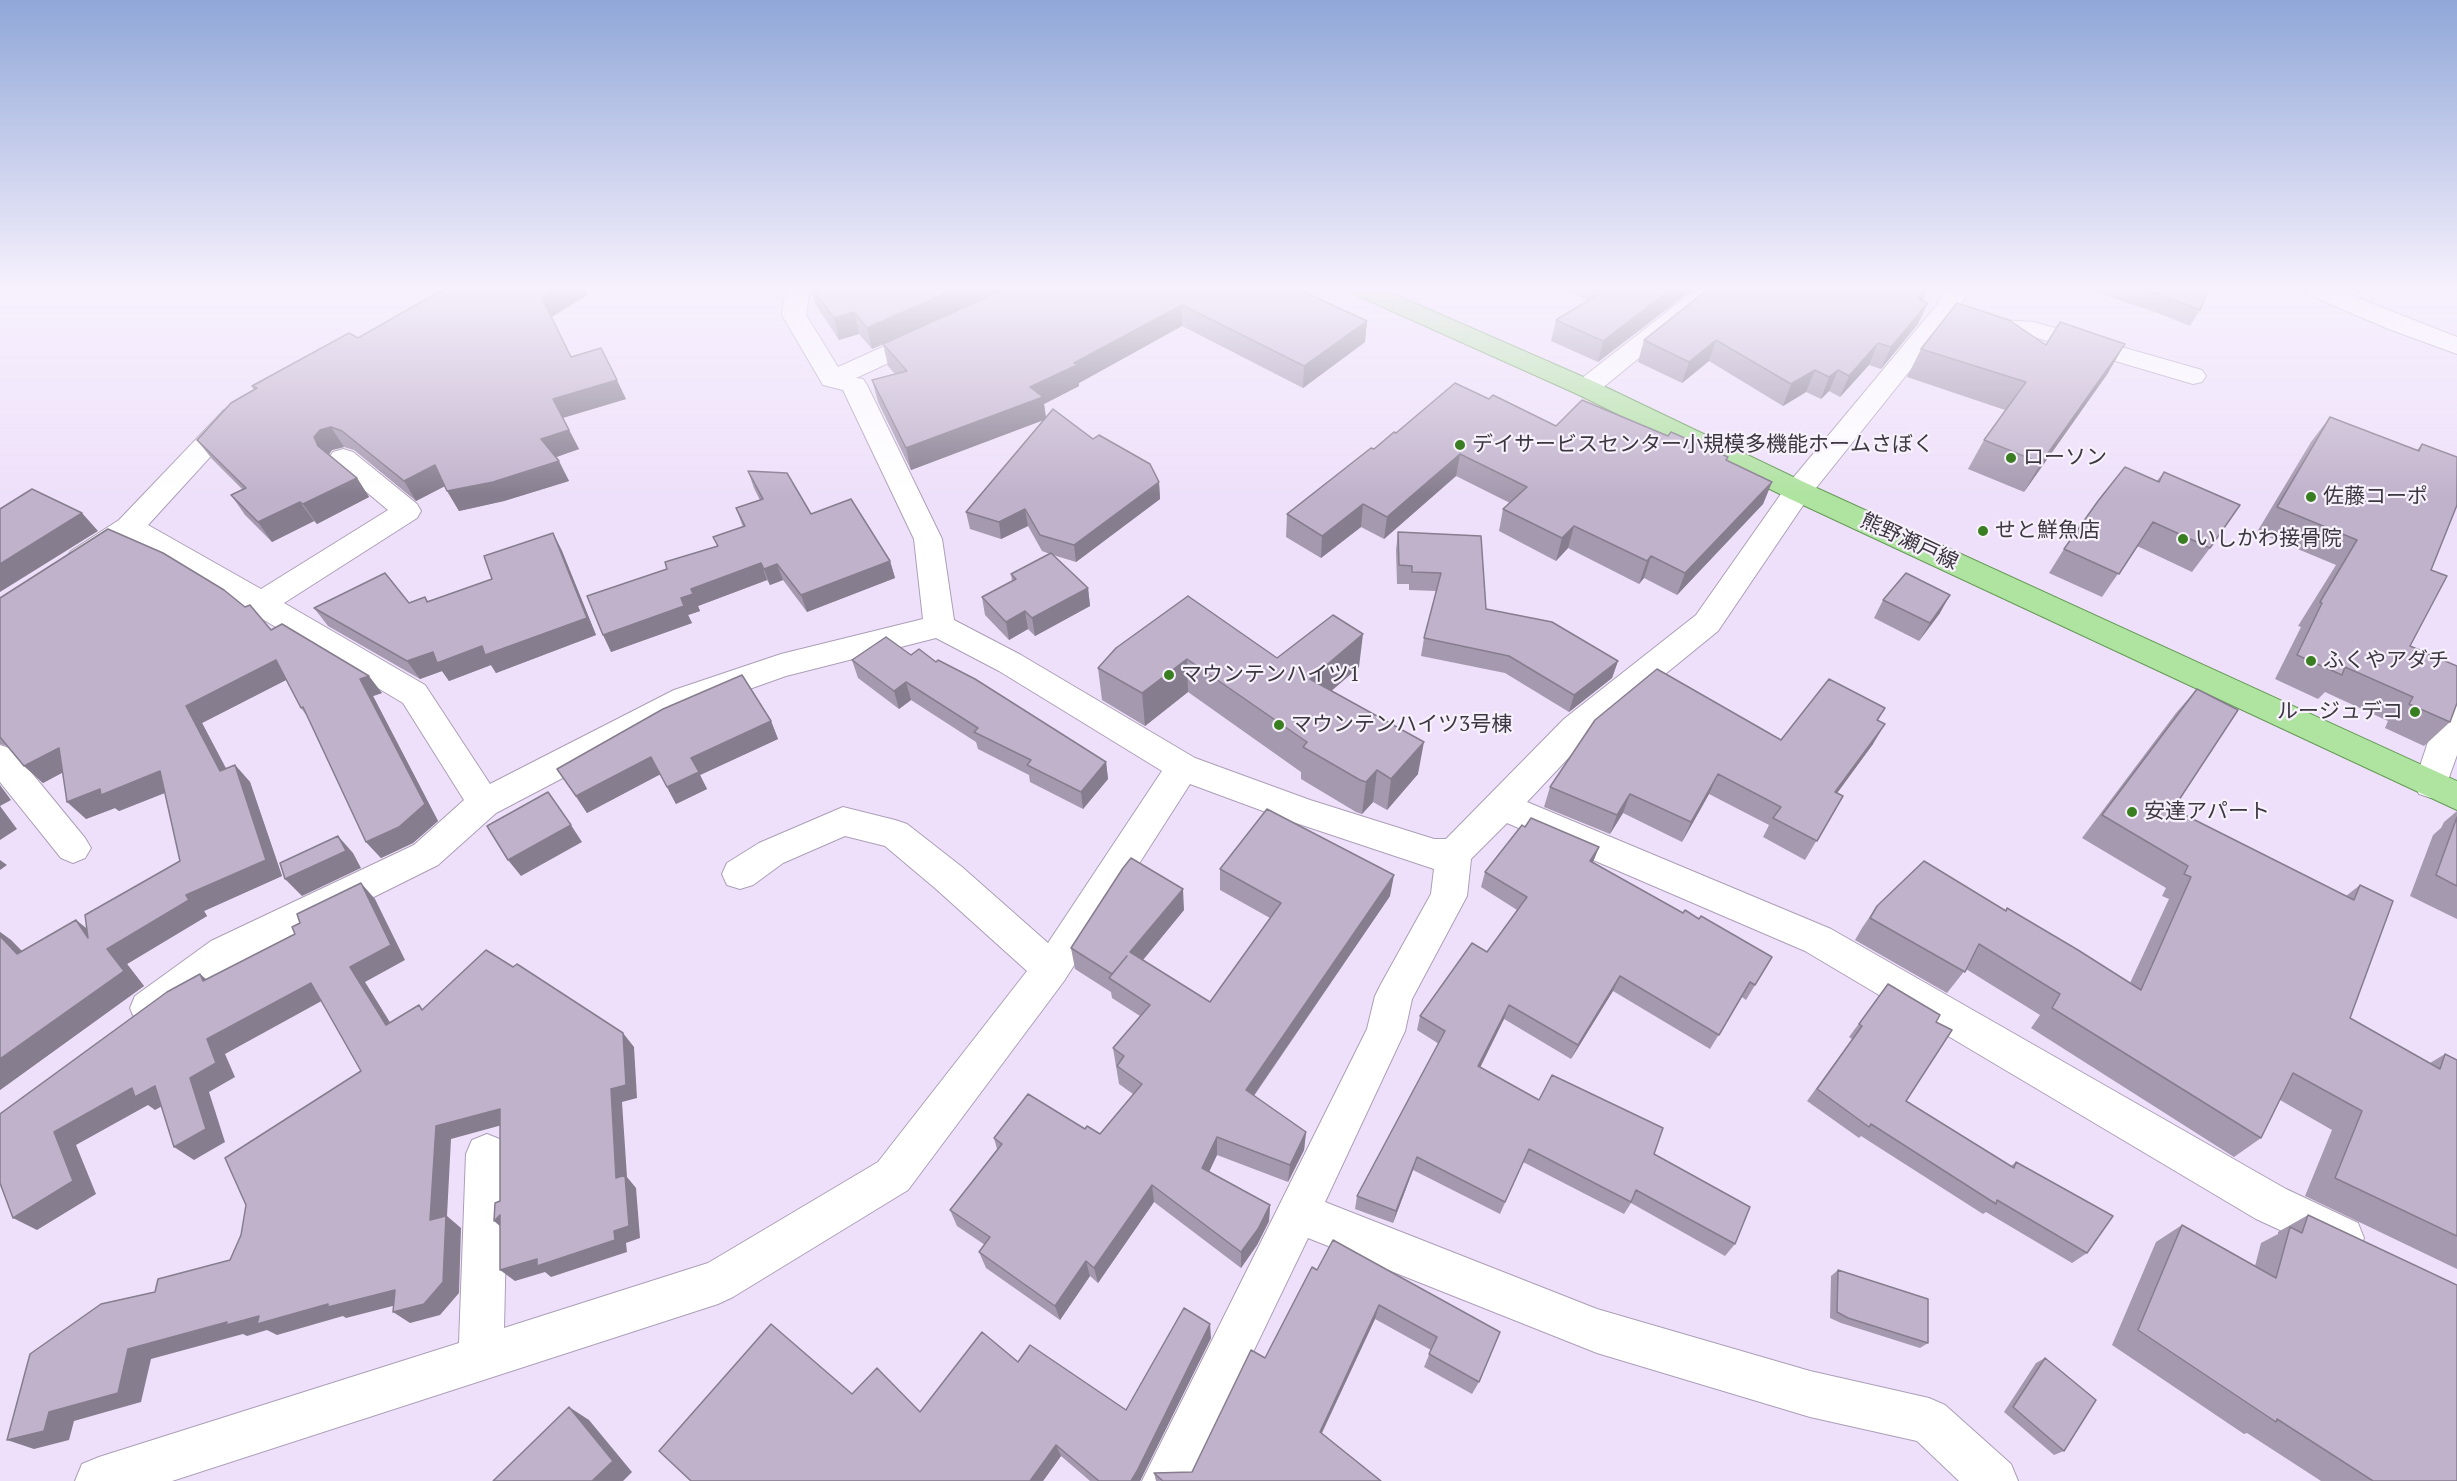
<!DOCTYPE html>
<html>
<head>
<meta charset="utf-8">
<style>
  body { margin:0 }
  canvas { display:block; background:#eee0fa }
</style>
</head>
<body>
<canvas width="2457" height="1481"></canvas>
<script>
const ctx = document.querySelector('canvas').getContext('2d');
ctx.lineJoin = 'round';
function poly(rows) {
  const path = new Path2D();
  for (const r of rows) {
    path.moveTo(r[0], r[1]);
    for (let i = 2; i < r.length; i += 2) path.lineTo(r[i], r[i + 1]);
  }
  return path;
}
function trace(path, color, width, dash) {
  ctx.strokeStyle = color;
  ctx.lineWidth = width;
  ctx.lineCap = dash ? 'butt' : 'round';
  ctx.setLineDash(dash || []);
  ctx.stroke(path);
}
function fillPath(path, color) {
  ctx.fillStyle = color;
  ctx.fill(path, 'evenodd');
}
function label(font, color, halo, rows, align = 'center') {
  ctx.font = font + ' "PT Serif","Noto Sans JP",serif';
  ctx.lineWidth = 4.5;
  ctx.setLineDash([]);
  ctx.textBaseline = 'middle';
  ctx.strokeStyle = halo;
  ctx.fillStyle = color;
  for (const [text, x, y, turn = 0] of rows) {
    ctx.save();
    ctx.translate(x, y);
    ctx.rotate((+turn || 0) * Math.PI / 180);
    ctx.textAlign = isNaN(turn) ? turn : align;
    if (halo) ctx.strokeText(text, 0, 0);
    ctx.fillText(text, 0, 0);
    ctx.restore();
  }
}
const minor = poly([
  [786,289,810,289,806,315,838,367,916,332,925,330,934,332,937,337,934,342,856,378,863,379,867,385,942,539,954,620,1021,655,1195,758,1310,800,1434,839,1446,839,1564,719,1696,615,1788,484,1937,305,1946,289,1970,289,1956,313,1808,498,1718,631,1588,737,1527,802,1831,929,2286,1189,2358,1223,2364,1238,2358,1253,2343,1259,2256,1219,1805,951,1507,823,1471,859,1467,896,1412,999,1405,1031,1325,1202,1597,1309,1810,1371,1929,1398,1945,1405,2011,1464,2018,1481,1959,1481,1917,1441,1810,1417,1597,1353,1308,1238,1191,1481,1142,1481,1367,1029,1375,996,1381,984,1431,894,1434,869,1290,821,1190,784,1064,981,908,1190,733,1297,718,1304,172,1481,75,1481,82,1464,99,1457,459,1343,466,1154,472,1140,487,1134,502,1140,508,1154,504,1328,708,1263,878,1162,1027,971,936,889,885,846,845,836,783,863,753,885,740,889,727,885,722,874,727,863,759,843,843,807,895,820,907,824,962,867,1048,943,1162,771,999,671,936,638,786,676,696,708,496,813,438,865,237,965,163,1020,149,1025,135,1020,130,1008,135,996,211,941,414,845,464,800,403,703,130,540,91,565,81,568,71,565,66,558,71,551,119,520,224,410,233,408,242,410,246,416,242,422,148,525,261,589,388,510,333,464,329,458,333,452,343,449,353,452,417,504,421,511,417,518,284,603,425,685,490,784,674,690,781,654,923,619,914,539,843,390,823,385,782,315,786,289],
  [1696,289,1723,289,1595,394,1586,396,1577,394,1573,388,1577,382,1696,289],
  [2303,289,2335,289,2457,337,2457,354,2386,328,2307,294,2303,289],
  [1977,313,1999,320,2034,322,2202,370,2206,376,2202,382,2193,384,2024,334,1988,332,1968,325,1965,320,1968,315,1977,313],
  [2457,691,2457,755,2443,794,2431,798,2419,794,2414,784,2441,703,2446,694,2457,691],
  [0,745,12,749,85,838,91,848,85,858,73,863,61,858,0,782,0,745]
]);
const major = poly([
  [1350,289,1382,289,1595,382,1808,484,2457,781,2457,810,1788,498,1577,394,1354,294,1350,289]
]);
trace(minor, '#ac9fb7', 2);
trace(major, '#659a56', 2);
fillPath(minor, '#fff');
fillPath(major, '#afe3a0');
fillPath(poly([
  [444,289,589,289,586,291,587,295,552,317,571,357,626,399,563,418,579,449,556,457,569,481,504,501,459,511,445,486,416,501,354,450,344,447,332,450,329,454,357,478,369,497,317,524,314,521,272,542,245,515,231,495,242,489,212,459,197,440,254,390,252,386,358,338],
  [811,289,1217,289,1219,290,1367,321,1365,342,1303,388,1182,326,1079,383,1079,386,1044,404,1046,417,1093,439,1159,482,1160,499,1076,562,1053,555,1088,588,1090,606,1035,636,1028,629,1009,640,985,615,982,597,1012,581,1011,574,1050,554,1042,551,1028,526,1001,539,970,529,966,512,1044,420,911,470,878,402,872,380,895,374,888,366,883,344,872,349,859,334,839,340,815,304],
  [1563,289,1693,289,1598,362,1551,341,1556,320,1588,300],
  [1708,289,1928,289,1923,301,1918,324,1881,369,1869,365,1840,397,1829,391,1821,399,1806,392,1783,406,1709,361,1682,383,1638,362,1644,340],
  [2086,289,2208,289,2200,310,2190,326,2155,312],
  [1921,349,2108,373,2024,492,1968,469,1984,440,2005,410,1907,377],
  [1489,399,1556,426,1727,461,1772,482,1763,504,1677,595,1644,578,1639,584,1568,548,1556,561,1499,531,1503,509,1510,503,1456,476,1384,539,1361,527,1321,558,1286,537,1287,514,1396,433],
  [2330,417,2417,450,2422,444,2431,570,2410,646,2450,722,2424,746,2385,728,2388,721,2325,692,2318,699,2275,679,2301,627,2298,626,2336,565,2257,532,2311,442],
  [748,471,811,514,890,561,895,578,807,612,783,580,770,585,767,580,698,606,700,611,688,615,692,623,611,652,667,569,717,546,713,537,743,527,736,508,760,500,754,488],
  [2164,472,2210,548,2192,572,2137,546,2102,597,2049,573,2064,549,2157,481],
  [1398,532,1486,609,1618,661,1612,678,1569,712,1505,673,1421,656,1424,638,1437,591,1409,590,1409,584,1397,584,1396,550],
  [553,533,562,551,596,635,496,673,491,665,449,681,442,671,420,679,328,626,314,608,409,603,425,597,428,601,492,579],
  [0,598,271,630,382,693,373,696,438,821,413,843,381,858,366,842,307,716,301,708,286,680,202,723,226,768,235,765,250,782,282,876,204,911,207,916,127,964,144,986,0,1090,0,932,11,940,22,951,76,920,87,929,180,861,165,793,119,811,115,808,86,819,63,772,43,783,24,766,7,746,0,744],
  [1883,600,1940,613,1919,641,1874,618],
  [1116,648,1277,658,1359,667,1331,691,1418,774,1387,810,1373,802,1362,814,1356,812,1301,779,1301,772,1188,692,1145,726,1102,700,1098,668],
  [911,655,1106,762,1108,779,1083,809,1030,782,1029,775,978,749,976,742,911,700,899,709,858,678,852,660],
  [2197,689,2173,809,2346,896,2360,885,2350,1018,2430,1063,2445,1054,2457,1060,2457,1269,2305,1196,2332,1130,2280,1100,2261,1138,2234,1157,2031,1028,2040,1015,1966,969,1947,993,1855,940,1862,928,1877,906,2005,911,2130,983,2169,899,2162,896,2166,888,2082,838,2176,713],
  [1885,708,1878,720,1873,744,1837,793,1843,796,1805,860,1763,837,1769,825,1709,794,1682,842,1623,813,1610,834,1544,807,1550,787,1781,740],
  [771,721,778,739,700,775,707,789,676,804,660,774,587,813,557,769],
  [2457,811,2457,919,2410,896,2433,835,2441,828,2444,822],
  [1525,827,1599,847,1593,862,1683,913,1699,919,1772,957,1746,1000,1742,997,1710,1049,1613,991,1571,1059,1504,1019,1480,1067,1539,1100,1654,1154,1735,1244,1725,1256,1631,1203,1624,1214,1523,1162,1500,1214,1413,1170,1393,1223,1355,1209,1357,1196,1439,1044,1417,1030,1420,1016,1487,952,1517,910,1481,887,1485,872],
  [1220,869,1390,896,1254,1096,1306,1132,1304,1150,1288,1182,1217,1155,1209,1171,1270,1205,1269,1221,1257,1245,1241,1268,1154,1202,1098,1283,1090,1276,1060,1320,986,1268,979,1252,985,1245,957,1226,950,1210,997,1149,994,1138,1085,1129,1100,1134,1133,1094,1119,1084,1113,1048,1140,1016,1112,998,1111,992,1075,969,1071,948,1184,910,1143,960,1210,1002,1270,918,1220,890],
  [1888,984,1936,1022,1906,1101,2011,1166,2016,1162,2087,1253,2072,1263,1986,1212,1983,1214,1861,1136,1859,1138,1807,1101,1852,1039,1849,1037],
  [2308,1215,2457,1481,2321,1481,2247,1433,2244,1434,2112,1345,2156,1242,2182,1225,2255,1266,2261,1243,2278,1234,2278,1232],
  [1317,1270,1500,1332,1479,1382,1472,1394,1424,1367,1431,1350,1375,1319,1322,1433,1381,1481,1156,1481,1154,1473,1192,1472,1265,1358],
  [1838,1270,1928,1343,1920,1348,1841,1323,1830,1318,1831,1276],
  [1211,1338,1140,1481,1090,1481,1061,1456,1043,1481,691,1481,852,1394,920,1412,1018,1362,1126,1410],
  [2045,1358,2064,1451,2054,1455,2004,1412,2036,1363]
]), '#a599af');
fillPath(poly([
  [557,289,589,289,586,291,587,295,551,317,542,298],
  [955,289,1006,289,872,349,867,328],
  [1671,289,1693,289,1598,362,1603,341],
  [1927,289,1928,289,1920,307,1917,299],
  [1928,303,1918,324,1881,369,1891,347],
  [1182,305,1182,326,1079,383,1079,386,1044,404,1046,419,911,470,906,448,1030,387],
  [854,312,859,334,839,340,834,318],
  [1367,321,1365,342,1303,388,1304,366],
  [1716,340,1709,361,1682,383,1689,362],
  [1878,343,1869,365,1840,397,1849,376],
  [2125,344,2108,373,2024,492,2041,463],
  [1815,370,1806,392,1783,406,1791,384],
  [1838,370,1829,391,1821,399,1829,377],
  [617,380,626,399,562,418,553,399],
  [331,427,344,447,332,450,327,457,318,446,314,437,320,430],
  [569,430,579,449,551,459,541,439],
  [1460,454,1456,476,1384,539,1387,517],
  [559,461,569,481,504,501,459,511,447,491],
  [435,465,447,485,416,501,404,481],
  [357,478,369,497,317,524,303,504],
  [1159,482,1160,499,1076,562,1074,545],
  [1772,482,1763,504,1677,595,1685,573],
  [300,502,314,521,272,542,258,522],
  [1363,504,1361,527,1321,558,1322,536],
  [1025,509,1028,526,1001,539,999,522],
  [82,513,98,531,0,592,0,564],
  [1574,526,1568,548,1556,561,1562,538],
  [553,533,562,551,596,635,496,673,491,665,449,681,442,671,420,679,407,661,433,652,482,646],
  [1651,556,1644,578,1639,584,1647,561],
  [890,561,895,578,807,612,801,595],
  [761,563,767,580,698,606,700,611,688,615,692,623,611,652,603,635,681,598,691,589],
  [777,564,783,580,770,585,764,569],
  [1088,588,1090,606,1035,636,1032,618],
  [1950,595,1940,613,1919,641,1930,623],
  [1025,611,1028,629,1009,640,1006,622],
  [1363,634,1359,667,1307,712,1310,679],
  [1187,659,1188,692,1145,726,1142,693],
  [276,660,290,678,202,723,236,788,220,771,186,706],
  [1618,661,1612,678,1569,712,1574,695],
  [369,676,382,693,373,696,438,821,413,843,381,858,366,842,360,679],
  [906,682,911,700,899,709,894,691],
  [771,721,778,739,700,775,707,789,676,804,667,787,691,758],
  [1885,724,1873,744,1824,811,1835,792],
  [1424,742,1418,774,1387,810,1391,779],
  [59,748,77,765,43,783,24,766],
  [651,757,661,774,587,813,576,796],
  [1106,762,1108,779,1083,809,1081,792],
  [235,765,250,782,282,876,204,911,207,916,127,964,144,986,0,1090,0,1059,107,949,186,895],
  [1377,770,1373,802,1362,814,1366,782],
  [160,771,177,788,119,811,115,808,86,819,67,802,100,789],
  [1718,774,1709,794,1682,842,1691,822],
  [0,785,11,800,0,806,17,829,0,840],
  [1630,794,1623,813,1610,834,1617,815],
  [571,825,582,842,521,876,508,860],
  [338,836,353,853,361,868,302,896,285,879],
  [1599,847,1593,862,1590,861],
  [0,860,7,865,0,870],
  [1394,875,1390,896,1245,1108,1246,1090],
  [361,883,375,899,405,960,365,982,401,1040,386,1025,350,967],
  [1183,889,1184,910,1133,972,1130,952],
  [76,920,96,936,88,938],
  [0,932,11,940,39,969,17,954,0,936],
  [200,974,218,989,203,981],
  [1620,976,1613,991,1571,1059,1578,1045],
  [311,983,327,998,225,1054,235,1077,209,1092,225,1142,194,1160,174,1147,190,1078,207,1039],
  [1509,1005,1504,1019,1474,1080,1478,1066],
  [623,1033,634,1047,637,1098,622,1102,627,1177,636,1188,640,1238,626,1243,627,1252,551,1277,545,1272,515,1281,500,1270,614,1231,616,1178,611,1089],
  [155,1086,175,1099,155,1110,148,1105,76,1145,96,1194,37,1230,13,1218,54,1132,132,1088],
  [500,1109,513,1122,451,1139,447,1216,461,1228,459,1293,440,1315,410,1323,393,1312,430,1220,436,1126],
  [1306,1132,1304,1150,1288,1182,1290,1165],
  [1217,1137,1217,1155,1203,1185,1202,1168],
  [1417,1157,1413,1170,1393,1223,1396,1211],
  [1152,1185,1154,1202,1098,1283,1094,1268],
  [1270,1205,1269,1221,1257,1245,1241,1268,1241,1252],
  [500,1215,508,1233,494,1221],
  [1086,1261,1090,1276,1060,1320,1055,1306],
  [395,1290,412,1301,346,1318,343,1316,277,1335,267,1330,247,1336,243,1334,151,1359,141,1402,74,1421,69,1440,34,1449,7,1440,128,1349,227,1322,328,1304],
  [1379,1305,1375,1319,1317,1443,1320,1432],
  [1210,1324,1211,1338,1140,1481,1131,1481],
  [569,1407,589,1420,632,1472,623,1481,592,1481],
  [1056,1445,1061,1456,1043,1481,1030,1481]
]), '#867d8e');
const building = poly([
  [444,289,557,289,542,298,571,357,601,348,617,380,553,399,569,430,541,439,559,461,493,482,447,491,435,465,404,481,342,431,331,427,320,430,314,437,318,446,357,478,303,504,300,502,258,522,231,495,246,488,197,440,231,403,257,388,252,386,349,333,358,338,444,289],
  [813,289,955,289,867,328,854,312,834,318,813,289],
  [1005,289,1217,289,1219,290,1221,289,1298,289,1367,321,1304,366,1182,305,1074,363,1077,365,1030,387,1043,397,906,448,872,380,907,371,883,344,1005,289],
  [1607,289,1671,289,1603,341,1556,320,1607,289],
  [1708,289,1927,289,1917,299,1928,303,1891,347,1878,343,1849,376,1838,370,1829,377,1815,370,1791,384,1716,340,1689,362,1644,340,1708,289],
  [2144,289,2208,289,2200,310,2165,296,2144,289],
  [1957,303,2009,320,2046,345,2060,322,2125,344,2041,463,1984,440,2026,382,1921,349,1957,303],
  [1455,383,1489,399,1493,395,1556,426,1582,400,1668,436,1671,432,1728,457,1726,460,1772,482,1685,573,1651,556,1647,561,1574,526,1562,538,1503,509,1527,487,1460,454,1387,517,1363,504,1322,536,1287,514,1371,448,1374,449,1394,432,1396,433,1455,383],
  [1053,409,1093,439,1099,435,1150,464,1159,482,1074,545,1040,535,1025,509,999,522,966,512,1053,409],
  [2330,417,2419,451,2422,444,2457,457,2457,505,2431,570,2447,576,2410,646,2457,666,2457,703,2450,722,2409,704,2413,697,2345,667,2342,675,2297,655,2322,603,2320,602,2357,540,2277,507,2330,417],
  [2125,467,2159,482,2164,472,2240,505,2210,548,2153,522,2119,574,2064,549,2098,501,2125,467],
  [748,471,787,473,811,514,851,499,890,561,801,595,777,564,764,569,761,563,691,589,693,594,681,598,684,606,603,635,587,596,667,569,665,562,718,546,713,537,745,526,736,508,763,499,748,471],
  [32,489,82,513,0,564,0,509,32,489],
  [108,529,163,553,224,590,245,607,250,605,271,630,282,624,369,676,360,679,425,804,399,827,366,842,303,707,301,708,276,660,186,706,220,771,235,765,266,860,186,895,189,900,107,949,124,971,0,1059,0,936,17,954,76,920,88,938,85,915,180,861,160,771,101,795,100,789,67,802,59,748,24,766,0,737,0,598,108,529],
  [1398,532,1481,536,1486,609,1552,622,1618,661,1574,695,1509,656,1424,638,1441,573,1412,572,1412,566,1399,565,1398,532],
  [553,533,587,618,485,655,482,646,437,663,433,652,407,661,314,608,385,573,409,603,425,597,427,602,492,579,484,556,553,533],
  [1051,553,1088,588,1032,618,1025,611,1006,622,982,597,1016,579,1011,574,1051,553],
  [1906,573,1950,595,1930,623,1883,600,1906,573],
  [1188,596,1277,658,1333,615,1363,634,1310,679,1424,742,1391,779,1377,770,1366,782,1360,780,1303,747,1307,742,1187,659,1142,693,1098,668,1116,648,1188,596],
  [886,637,911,655,919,649,936,662,938,660,975,679,1106,762,1081,792,1027,765,1031,760,974,732,978,728,906,682,894,691,852,660,886,637],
  [1657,669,1781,740,1829,679,1885,708,1877,720,1885,724,1835,792,1843,796,1817,841,1773,818,1781,807,1718,774,1691,822,1630,794,1617,815,1550,787,1595,720,1657,669],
  [742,675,771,721,691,758,699,772,667,787,651,757,576,796,557,769,663,709,742,675],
  [2197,689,2238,710,2173,809,2354,900,2360,885,2393,901,2350,1018,2440,1069,2445,1054,2457,1060,2457,1236,2335,1178,2362,1111,2293,1073,2261,1138,2052,1008,2060,994,1979,944,1965,972,1870,918,1877,906,1924,861,2006,911,2007,908,2078,950,2141,990,2191,877,2184,874,2188,866,2102,815,2197,689],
  [548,792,571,825,508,860,487,826,548,792],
  [1267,809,1394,875,1246,1090,1306,1132,1290,1165,1217,1137,1202,1168,1270,1205,1258,1229,1241,1252,1152,1185,1094,1268,1086,1261,1055,1306,979,1252,990,1237,950,1210,1002,1144,994,1138,1028,1094,1085,1129,1087,1126,1100,1134,1142,1084,1117,1066,1124,1056,1113,1048,1150,1005,1109,978,1127,956,1112,974,1071,948,1123,868,1131,858,1183,889,1130,952,1210,1002,1281,903,1220,869,1267,809],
  [2457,817,2457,886,2436,875,2457,817],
  [1531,818,1599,847,1590,861,1683,913,1685,910,1699,919,1701,916,1772,957,1755,985,1750,982,1719,1035,1620,976,1578,1045,1509,1005,1478,1066,1539,1100,1552,1075,1663,1128,1654,1154,1750,1207,1735,1244,1636,1190,1631,1202,1529,1149,1505,1202,1417,1157,1396,1211,1357,1196,1445,1031,1420,1016,1472,943,1487,952,1527,897,1485,872,1522,825,1525,827,1531,818],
  [338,836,346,851,285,879,280,863,338,836],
  [361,883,391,945,350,967,386,1025,419,1005,422,1010,486,950,513,967,517,964,623,1033,626,1085,611,1089,616,1178,625,1175,629,1226,614,1231,615,1240,537,1266,537,1259,500,1270,500,1215,494,1221,495,1203,500,1201,500,1109,436,1126,430,1220,446,1216,443,1282,424,1304,393,1312,395,1290,328,1307,328,1304,257,1324,259,1316,226,1325,227,1322,128,1349,118,1393,49,1412,44,1431,7,1440,30,1354,101,1304,155,1292,158,1279,230,1260,241,1235,246,1205,225,1158,361,1071,311,983,207,1039,216,1063,190,1078,206,1129,174,1147,155,1086,135,1097,132,1088,54,1132,73,1181,13,1218,0,1183,0,1114,167,992,200,974,203,981,295,934,292,927,300,923,297,914,361,883],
  [1888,984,1940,1015,1936,1022,1952,1030,1906,1101,2014,1168,2016,1162,2113,1216,2087,1253,1997,1200,1996,1204,1871,1124,1869,1127,1817,1089,1862,1026,1859,1024,1888,984],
  [2308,1215,2457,1285,2457,1481,2373,1481,2277,1419,2276,1422,2138,1330,2182,1225,2276,1278,2290,1227,2302,1233,2308,1215],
  [1333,1240,1500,1332,1479,1382,1429,1354,1437,1337,1379,1305,1320,1432,1381,1481,1163,1481,1154,1473,1192,1472,1251,1350,1265,1358,1312,1267,1317,1270,1333,1240],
  [1838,1270,1928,1299,1928,1343,1848,1318,1837,1312,1838,1270],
  [1184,1308,1210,1324,1137,1471,1131,1481,1099,1481,1056,1445,1030,1481,691,1481,659,1451,771,1324,852,1394,877,1368,920,1412,982,1332,1018,1362,1030,1345,1126,1410,1184,1308],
  [2045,1358,2096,1400,2064,1451,2013,1407,2045,1358],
  [569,1407,613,1461,592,1481,493,1481,569,1407]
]);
fillPath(building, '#c0b2cb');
trace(building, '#867d8e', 1.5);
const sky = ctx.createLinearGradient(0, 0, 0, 496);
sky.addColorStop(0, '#90a7d8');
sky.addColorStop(0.58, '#f7f1fd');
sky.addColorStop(1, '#f7f1fd00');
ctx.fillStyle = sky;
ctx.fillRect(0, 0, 2457, 496);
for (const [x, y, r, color] of [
  [1460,445,6,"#397f22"],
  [2011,458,6,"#397f22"],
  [2311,497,6,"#397f22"],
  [1983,531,6,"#397f22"],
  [2183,539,6,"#397f22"],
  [2311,661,6,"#397f22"],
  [1169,675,6,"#397f22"],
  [2415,712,6,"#397f22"],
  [1279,725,6,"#397f22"],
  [2132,812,6,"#397f22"]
]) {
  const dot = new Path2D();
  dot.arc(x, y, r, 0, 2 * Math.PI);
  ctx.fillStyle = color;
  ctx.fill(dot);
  trace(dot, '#f7f1fb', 2);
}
label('21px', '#3d3741', '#f7f1fb', [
  ["デイサービスセンター小規模多機能ホームさぼく",1472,445],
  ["ローソン",2023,458],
  ["佐藤コーポ",2323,497],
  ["せと鮮魚店",1995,531],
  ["いしかわ接骨院",2195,539],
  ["ふくやアダチ",2323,661],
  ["マウンテンハイツ1",1181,675],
  ["ルージュデコ",2403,712,"right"],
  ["マウンテンハイツ3号棟",1291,725],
  ["安達アパート",2144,812]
], 'left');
label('21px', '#3d3741', '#f7f1fb', [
  ["熊野瀬戸線",1909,542,25]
]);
</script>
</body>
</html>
